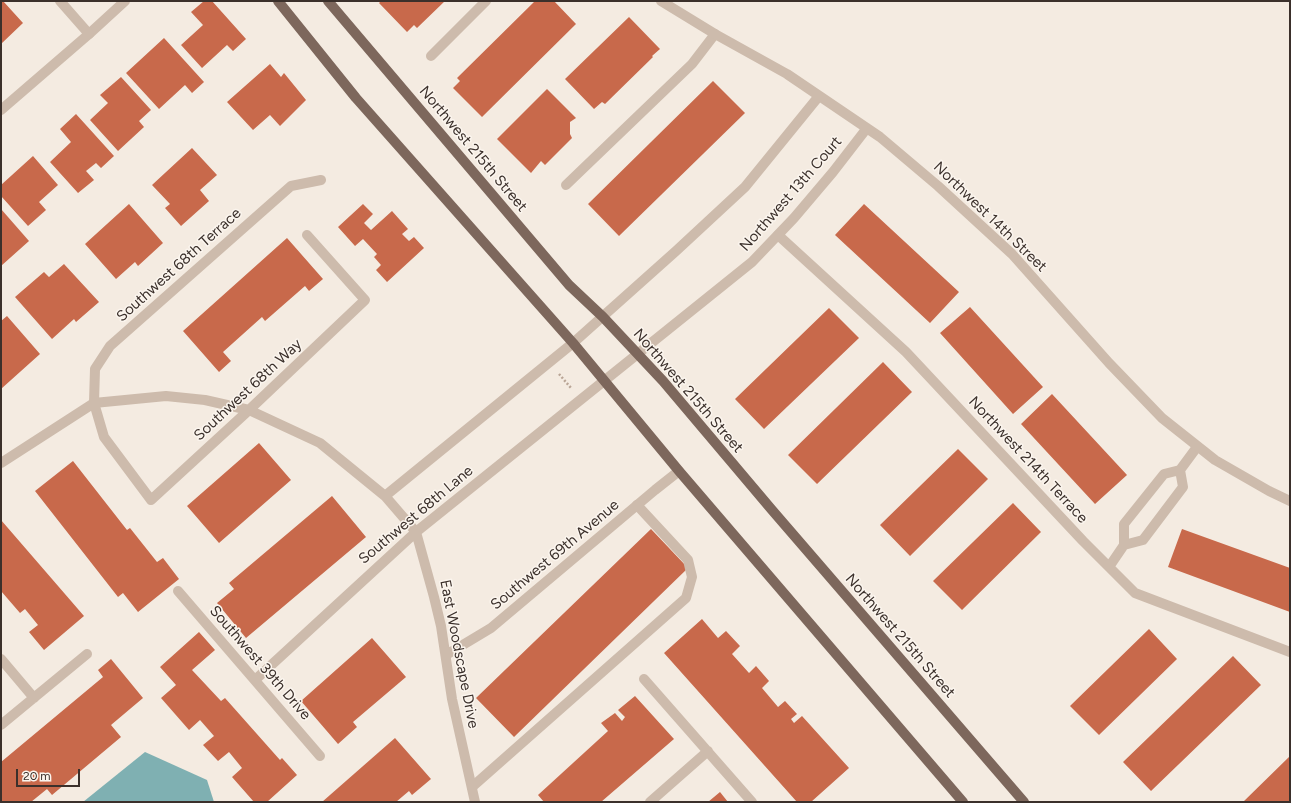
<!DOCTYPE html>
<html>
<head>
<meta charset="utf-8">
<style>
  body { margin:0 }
  #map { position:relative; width:1291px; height:803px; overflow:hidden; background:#f4ebe1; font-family:Figtree,sans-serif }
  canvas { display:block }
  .frame { position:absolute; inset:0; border:2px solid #3b302b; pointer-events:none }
  .scale { position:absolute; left:16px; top:769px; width:64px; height:18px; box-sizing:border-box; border:2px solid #3b302b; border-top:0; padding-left:5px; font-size:12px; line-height:14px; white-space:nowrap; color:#3b302b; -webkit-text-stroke:3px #fbf5ee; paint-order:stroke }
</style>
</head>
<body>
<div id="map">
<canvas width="1291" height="803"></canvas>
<div class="frame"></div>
<div class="scale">20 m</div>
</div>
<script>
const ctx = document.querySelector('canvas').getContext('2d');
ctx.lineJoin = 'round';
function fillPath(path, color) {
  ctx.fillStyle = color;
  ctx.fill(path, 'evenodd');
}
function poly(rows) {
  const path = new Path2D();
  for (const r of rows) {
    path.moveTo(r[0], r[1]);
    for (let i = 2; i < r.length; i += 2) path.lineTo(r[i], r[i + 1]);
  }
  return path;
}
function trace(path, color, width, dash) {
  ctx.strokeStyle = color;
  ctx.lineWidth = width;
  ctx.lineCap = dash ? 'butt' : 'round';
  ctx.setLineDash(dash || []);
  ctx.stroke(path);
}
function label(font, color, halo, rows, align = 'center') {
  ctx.font = font + ' Figtree,sans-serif';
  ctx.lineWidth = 3;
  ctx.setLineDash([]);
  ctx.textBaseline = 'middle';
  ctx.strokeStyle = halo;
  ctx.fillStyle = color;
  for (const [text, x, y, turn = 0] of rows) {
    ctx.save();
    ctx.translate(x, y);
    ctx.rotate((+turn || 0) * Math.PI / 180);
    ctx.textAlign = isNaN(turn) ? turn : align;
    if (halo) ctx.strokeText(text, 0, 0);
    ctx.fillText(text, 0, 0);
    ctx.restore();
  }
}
fillPath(poly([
  [145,752,207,780,214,802,83,802]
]), '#7fb0b2');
fillPath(poly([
  [1,1,3,1,23,23,1,44],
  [204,1,212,1,246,39,233,51,227,45,202,68,181,45,203,25,191,12],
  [381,1,445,1,417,28,414,25,407,32,379,3],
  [535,1,554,1,576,24,482,117,453,88,460,81,457,78],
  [629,17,660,49,652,56,653,57,605,104,602,102,594,109,565,79],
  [164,38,204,82,192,93,185,85,159,109,126,73],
  [270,64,281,77,284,73,306,100,280,126,270,115,253,130,227,102],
  [121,77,151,110,139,121,144,127,118,151,90,120,108,103,100,95],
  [713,81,745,113,619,236,588,204],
  [547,89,576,118,570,122,570,134,572,138,545,165,541,161,531,173,497,139],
  [76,114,114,156,101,168,96,163,86,171,94,180,78,193,50,162,71,142,60,129],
  [192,148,217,175,200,190,209,201,181,226,165,208,170,204,152,185],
  [33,156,58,185,39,202,46,210,28,226,1,196,1,185],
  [129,204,163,243,138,266,135,262,116,279,85,244],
  [363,204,373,214,364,223,371,230,392,211,408,229,402,234,409,241,414,237,424,248,387,282,376,270,381,265,374,257,377,254,363,239,355,246,338,227],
  [864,204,959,292,930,323,835,235],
  [1,209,29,241,1,266],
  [287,238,323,279,309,291,305,286,265,321,262,317,223,352,231,361,219,372,183,331],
  [64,264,99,302,76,322,74,319,52,339,15,297,44,272,49,277],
  [970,307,1043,387,1013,414,940,333],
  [829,308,859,338,764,429,735,399],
  [7,316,40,354,1,389,1,321],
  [883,362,912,392,817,484,788,455],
  [1052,394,1127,475,1095,504,1021,424],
  [259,443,291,480,219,543,187,506],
  [958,449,988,479,910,556,880,525],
  [73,461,127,530,130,528,157,562,163,558,179,579,138,612,123,593,118,597,35,491],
  [332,496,366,537,246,638,217,603,234,589,229,583],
  [1013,503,1041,532,962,610,933,581],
  [1,520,84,616,44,650,29,632,38,625,25,609,20,613,1,591],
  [651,529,688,568,514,737,476,698],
  [1182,529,1290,568,1290,612,1168,567],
  [702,619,718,638,726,631,740,646,732,654,749,673,756,666,769,681,762,688,778,707,785,701,797,714,791,719,794,723,802,716,849,768,811,802,797,802,664,653],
  [1149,629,1177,659,1099,735,1070,706],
  [199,632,215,650,192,670,221,701,225,698,280,760,282,758,297,775,267,802,254,802,232,777,242,768,229,752,218,761,203,745,214,736,200,720,189,730,161,698,176,685,160,667],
  [372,638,406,677,353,722,357,727,338,744,301,701],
  [1233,656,1261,685,1151,791,1123,762],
  [111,659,143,698,111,725,121,737,52,795,47,789,31,802,1,802,1,762,103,677,98,670],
  [635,696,674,739,601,802,544,802,538,795,608,731,601,723,615,713,622,721,625,717,618,710],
  [395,738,431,779,412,795,409,791,396,802,322,802],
  [1290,756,1290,802,1243,802],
  [720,792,728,802,708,802]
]), '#c8694b');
trace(poly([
  [559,374,571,388]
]), '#b9a596', 2.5, [2, 2]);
trace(poly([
  [89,34,125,1],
  [431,56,486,1],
  [566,185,692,64,715,34],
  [778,235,906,352,1083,541,1135,593,1290,652],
  [1124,545,1143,540,1183,487,1180,470],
  [1109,567,1124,545,1124,524,1164,474,1180,470,1197,447],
  [472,787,686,598,692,577,688,560,637,505]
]), '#cdbbac', 10);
trace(poly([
  [661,1,715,34,787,74,880,137,938,186,1012,254,1109,363,1162,418,1215,460,1269,491,1290,501],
  [1,110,89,34,60,1],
  [307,235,365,300,249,410,151,500,104,437,94,403,95,369,110,346,291,186,321,180],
  [1,463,94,403,166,396,205,400,249,410,320,443,385,496,416,532,434,597,441,626,452,699,475,802],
  [385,496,573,343,676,251,745,187,819,96],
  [178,591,320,756],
  [446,655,491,628,655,490,679,471],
  [1,659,34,698],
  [644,679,752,802],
  [255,680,416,532,752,262,794,218,833,172,867,128],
  [1,725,87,654],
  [650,802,708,751]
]), '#cdbbac', 10);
trace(poly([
  [278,1,356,98,573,343,679,471,963,802],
  [328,1,569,285,603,317,663,381,772,510,1024,802]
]), '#7d675c', 10);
label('15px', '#3b302b', '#fbf5ee', [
  ["Northwest 215th Street",473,149,50],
  ["Northwest 13th Court",791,194,-49],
  ["Northwest 14th Street",990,217,44],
  ["Southwest 68th Terrace",179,265,-42],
  ["Southwest 68th Way",248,390,-43],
  ["Northwest 215th Street",688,391,49],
  ["Northwest 214th Terrace",1028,460,47],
  ["Southwest 68th Lane",416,515,-40],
  ["Southwest 69th Avenue",555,555,-40],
  ["Northwest 215th Street",900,636,49],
  ["East Woodscape Drive",459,654,79],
  ["Southwest 39th Drive",260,663,49]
]);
</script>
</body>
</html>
